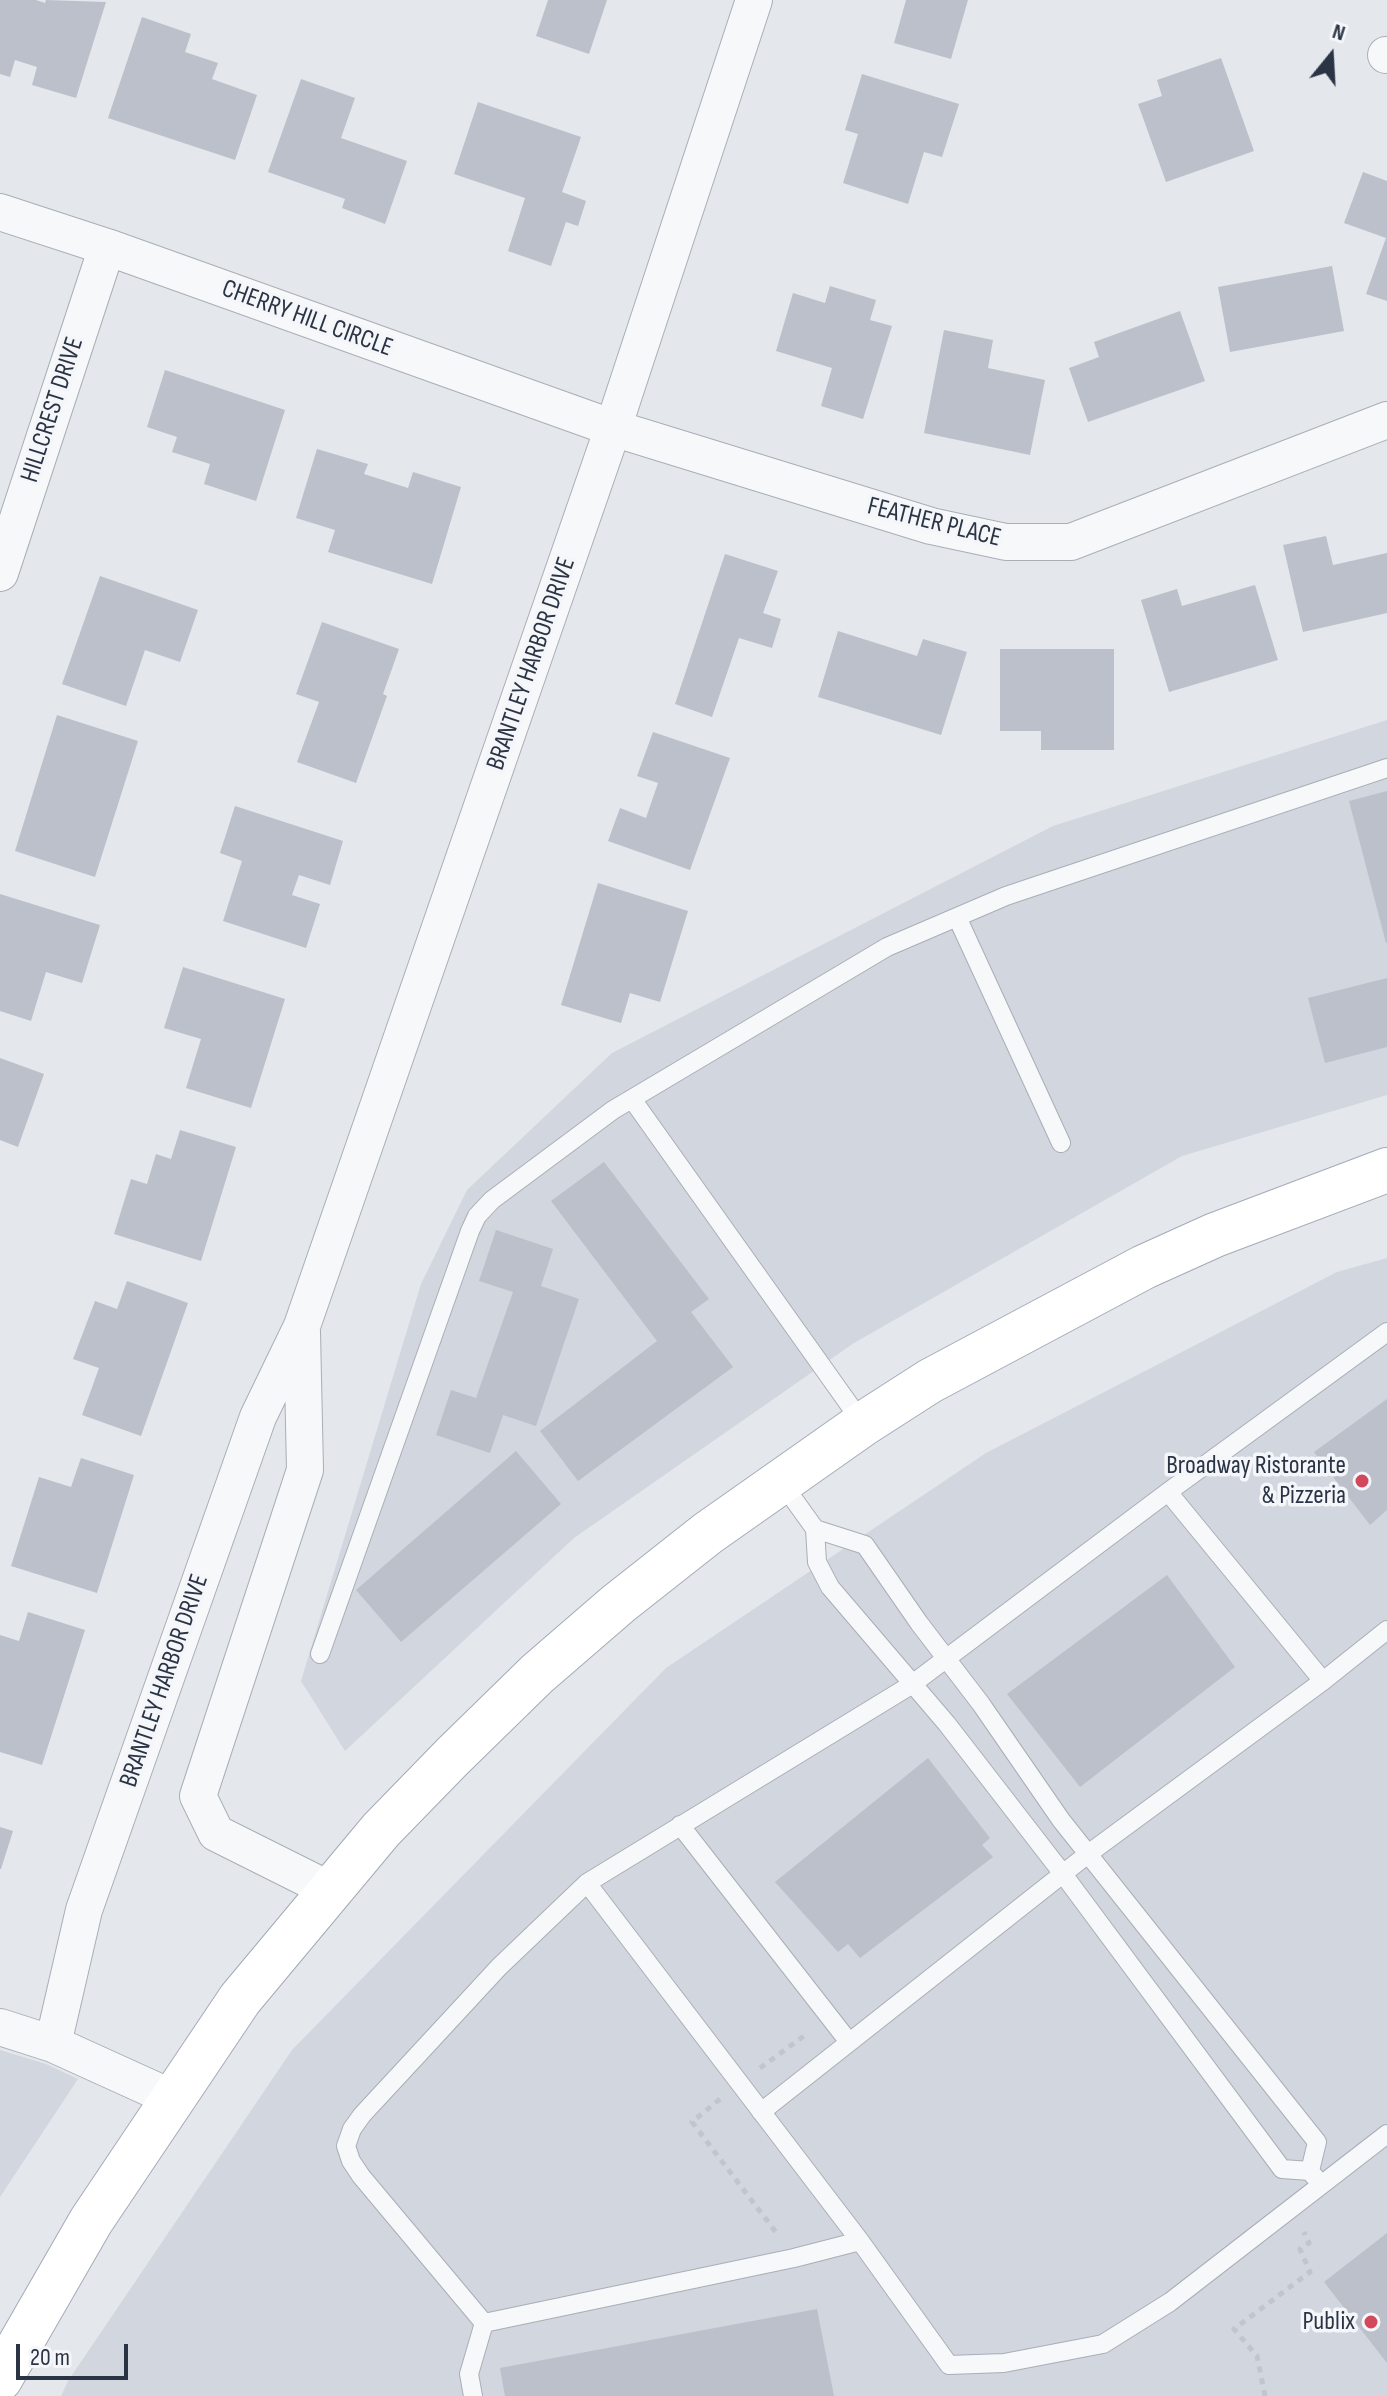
<!DOCTYPE html>
<html>
<head>
<meta charset="utf-8">
<style>
  body { margin:0 }
  #map { position:relative; width:1387px; height:2396px; overflow:hidden; background:#e4e7ec; font-family:"Sofia Sans Condensed",sans-serif }
  canvas { display:block }
  .north { position:absolute; left:1291px; top:16px; width:80px; height:80px; -webkit-text-stroke:6px #f4f6f9; paint-order:stroke; rotate:18deg; font-size:22px; font-weight:700; line-height:32px; text-align:center; color:#2b3445 }
  .north::after { content:''; display:block; margin:auto; width:28px; height:36px; background:#2b3445; clip-path:polygon(50% 0,100% 100%,50% 72%,0 100%) }
  .scale { position:absolute; left:16px; top:2344px; width:112px; height:36px; box-sizing:border-box; border:4px solid #2b3445; border-top:0; padding-left:10px; font-size:24px; line-height:28px; white-space:nowrap; color:#2b3445; -webkit-text-stroke:6px #f4f6f9; paint-order:stroke }
</style>
</head>
<body>
<div id="map">
<canvas width="1387" height="2396"></canvas>
<div class="north">N</div>
<div class="scale">20 m</div>
</div>
<script>
const ctx = document.querySelector('canvas').getContext('2d');
ctx.lineJoin = 'round';
function fillPath(path, color) {
  ctx.fillStyle = color;
  ctx.fill(path, 'evenodd');
}
function poly(rows) {
  const path = new Path2D();
  for (const r of rows) {
    path.moveTo(r[0], r[1]);
    for (let i = 2; i < r.length; i += 2) path.lineTo(r[i], r[i + 1]);
  }
  return path;
}
function trace(path, color, width, dash) {
  ctx.strokeStyle = color;
  ctx.lineWidth = width;
  ctx.lineCap = dash ? 'butt' : 'round';
  ctx.setLineDash(dash || []);
  ctx.stroke(path);
}
function label(font, color, halo, rows, align = 'center') {
  ctx.font = font + ' "Sofia Sans Condensed",sans-serif';
  ctx.lineWidth = 7;
  ctx.setLineDash([]);
  ctx.textBaseline = 'middle';
  ctx.strokeStyle = halo;
  ctx.fillStyle = color;
  for (const [text, x, y, turn = 0] of rows) {
    ctx.save();
    ctx.translate(x, y);
    ctx.rotate((+turn || 0) * Math.PI / 180);
    ctx.textAlign = isNaN(turn) ? turn : align;
    if (halo) ctx.strokeText(text, 0, 0);
    ctx.fillText(text, 0, 0);
    ctx.restore();
  }
}
fillPath(poly([
  [1387,720,1387,1095,1182,1156,854,1343,574,1538,345,1751,301,1681,421,1284,467,1190,612,1053,1053,826],
  [1387,1258,1387,2396,61,2396,68,2381,292,2050,666,1668,986,1453,1337,1272],
  [0,2050,46,2064,78,2079,0,2197]
]), '#d2d6de');
fillPath(poly([
  [0,0,36,0,45,3,46,0,106,2,76,98,32,85,37,67,15,60,10,77,0,74],
  [548,0,607,0,589,54,536,36],
  [906,0,968,0,951,59,894,43],
  [142,17,191,34,185,52,218,63,212,79,257,95,235,160,108,118],
  [1221,58,1254,151,1166,182,1138,104,1162,96,1157,80],
  [862,74,959,104,942,157,924,152,908,204,843,183,858,134,845,130],
  [301,79,355,98,341,138,407,161,385,224,342,208,345,199,268,172],
  [478,102,581,137,562,192,586,201,578,226,566,222,551,266,508,251,525,198,454,174],
  [1363,172,1387,181,1387,301,1366,294,1386,238,1344,223],
  [1332,266,1344,331,1230,352,1218,287],
  [830,286,876,300,870,320,892,326,863,419,821,406,832,368,776,351,793,293,825,303],
  [1180,311,1205,381,1088,422,1069,368,1099,357,1094,342],
  [944,330,993,340,988,368,1045,380,1030,455,924,433],
  [165,370,285,410,256,501,204,484,210,464,172,452,177,437,147,427],
  [317,449,368,464,364,474,408,488,413,472,461,487,432,584,328,552,335,530,296,518],
  [1326,536,1333,565,1387,553,1387,613,1303,632,1283,545],
  [725,554,778,571,763,613,781,619,772,648,739,638,712,717,675,704],
  [100,576,198,610,180,662,145,650,126,706,62,684],
  [1255,585,1278,660,1169,692,1141,600,1177,589,1182,606],
  [322,622,399,649,383,694,387,696,356,783,297,762,319,702,296,694],
  [838,631,917,656,923,639,967,652,941,735,818,697],
  [1000,649,1114,649,1114,750,1041,750,1041,731,1000,731],
  [57,715,138,741,95,877,15,851],
  [653,732,730,758,690,870,608,841,620,808,646,818,658,783,637,776],
  [1387,791,1387,943,1386,943,1349,801],
  [235,806,343,841,330,885,299,875,292,895,320,904,306,948,223,921,242,861,220,853],
  [598,883,688,911,660,1002,630,993,621,1023,561,1005],
  [0,894,100,925,82,983,46,972,31,1021,0,1011],
  [183,967,285,999,251,1108,186,1088,201,1039,164,1028],
  [1387,978,1387,1047,1325,1063,1308,998],
  [0,1058,44,1074,18,1147,0,1140],
  [180,1130,236,1147,201,1261,114,1234,131,1179,147,1184,156,1154,171,1159],
  [604,1162,709,1299,691,1312,733,1367,578,1481,540,1431,657,1341,551,1201],
  [496,1230,553,1249,541,1286,579,1299,536,1426,503,1415,490,1453,436,1435,451,1390,476,1398,513,1292,479,1281],
  [127,1281,188,1303,141,1436,82,1415,99,1368,73,1359,95,1301,117,1309],
  [1387,1399,1387,1510,1370,1525,1314,1452],
  [516,1451,561,1504,401,1642,356,1590],
  [81,1458,134,1475,97,1593,11,1566,39,1477,71,1487],
  [1167,1575,1235,1667,1080,1787,1007,1694],
  [28,1612,85,1630,42,1765,0,1752,0,1635,19,1641],
  [928,1758,990,1838,982,1845,993,1857,860,1958,848,1944,838,1952,775,1882],
  [0,1827,13,1831,1,1869,0,1869],
  [1387,2233,1387,2363,1324,2282],
  [817,2309,834,2396,505,2396,500,2368]
]), '#bbc0ca');
const lane = poly([
  [957,917,1061,1143],
  [632,1099,863,1424],
  [1387,1332,1168,1492,911,1685,587,1883,499,1967,425,2047,362,2115,352,2129,346,2146,351,2161,361,2176,484,2323,794,2258,860,2241,949,2365,1004,2363,1103,2344,1170,2302,1387,2134],
  [782,1483,815,1529,817,1562,830,1587,947,1724,1063,1874,1282,2169,1310,2171,1321,2185],
  [1168,1492,1323,1681],
  [815,1529,865,1545,919,1623,981,1704,1061,1820,1317,2142,1310,2171],
  [320,1654,470,1231,477,1216,492,1200,613,1110,887,947,1006,896,1387,768],
  [680,1825,849,2042],
  [587,1883,860,2241],
  [761,2112,1088,1854,1323,1681,1387,1630],
  [473,2396,469,2374,484,2323]
]);
const street = poly([
  [1386,55,1387,55],
  [0,212,107,247,613,428,931,526,1006,542,1071,542,1387,420],
  [0,573,107,247],
  [302,1332,305,1470,198,1796,216,1833,330,1890],
  [0,2027,53,2044,172,2098],
  [53,2044,84,1910,258,1417,302,1326,613,428,754,0]
]);
const primary = poly([
  [0,2379,91,2221,240,1999,381,1830,452,1757,537,1674,618,1604,708,1533,863,1424,930,1381,1144,1267,1215,1235,1387,1170]
]);
trace(lane, '#a9aeb7', 20);
trace(street, '#a9aeb7', 38);
trace(primary, '#a3abb8', 46);
trace(poly([
  [760,2068,804,2036],
  [720,2099,692,2122,778,2235],
  [1265,2396,1257,2356,1234,2329,1310,2272,1300,2249,1309,2243,1304,2232]
]), '#c2c5cb', 5, [6, 6]);
trace(lane, '#f7f8fa', 18);
trace(street, '#f7f8fa', 36);
trace(primary, '#fff', 44);
for (const [x, y, r, color] of [
  [1362,1481,8,"#d1495b"],
  [1371,2322,8,"#d1495b"]
]) {
  const dot = new Path2D();
  dot.arc(x, y, r, 0, 2 * Math.PI);
  ctx.fillStyle = color;
  ctx.fill(dot);
  trace(dot, '#f4f6f9', 3);
}
label('26px', '#2b3445', '#f4f6f9', [
  ["CHERRY HILL CIRCLE",307,319,20],
  ["HILLCREST DRIVE",53,410,-72],
  ["FEATHER PLACE",934,523,14],
  ["BRANTLEY HARBOR DRIVE",532,664,-71],
  ["BRANTLEY HARBOR DRIVE",165,1681,-71]
]);
label('26px', '#2b3445', '#f4f6f9', [
  ["Broadway Ristorante",1346,1466],
  ["& Pizzeria",1346,1496],
  ["Publix",1355,2322]
], 'right');
</script>
</body>
</html>
